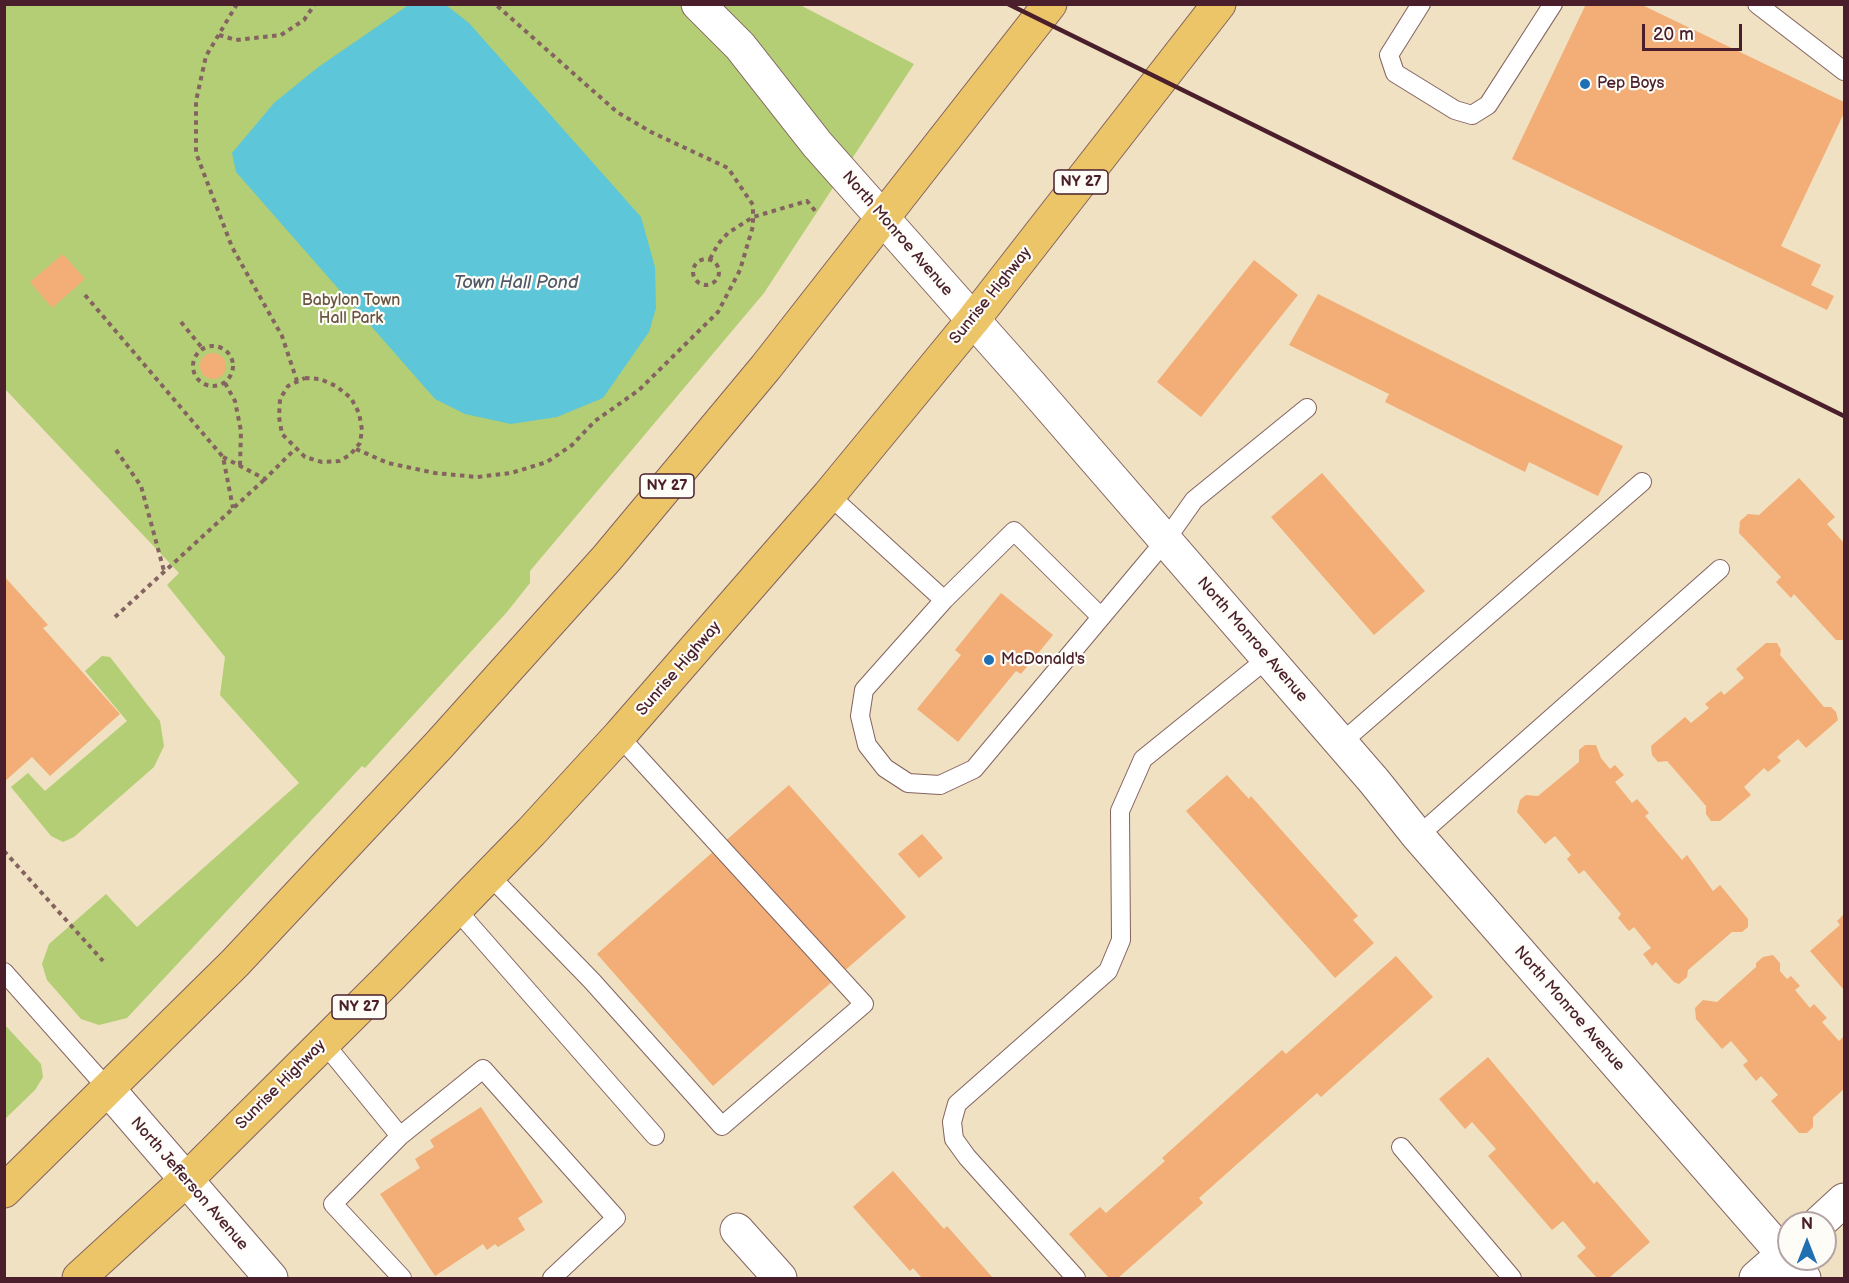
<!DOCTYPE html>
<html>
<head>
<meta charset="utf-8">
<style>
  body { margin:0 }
  #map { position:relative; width:1849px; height:1283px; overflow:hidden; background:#efe1c2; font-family:"Balsamiq Sans",sans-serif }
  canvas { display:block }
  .frame { position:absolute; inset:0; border:6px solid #4a1f2b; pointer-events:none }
  .north { position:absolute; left:1777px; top:1211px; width:60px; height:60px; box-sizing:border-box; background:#fdfcf7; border:2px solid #b5a4a5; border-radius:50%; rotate:0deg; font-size:16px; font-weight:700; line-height:24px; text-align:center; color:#4a1f2b }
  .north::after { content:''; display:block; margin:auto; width:21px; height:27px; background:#1f6fb2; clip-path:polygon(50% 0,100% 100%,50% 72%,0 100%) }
  .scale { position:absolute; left:1642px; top:24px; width:100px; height:27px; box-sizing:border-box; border:3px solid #4a1f2b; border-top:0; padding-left:8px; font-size:18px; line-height:21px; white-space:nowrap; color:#4a1f2b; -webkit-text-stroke:4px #fdfcf7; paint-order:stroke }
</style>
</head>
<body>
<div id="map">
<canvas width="1849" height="1283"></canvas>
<div class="frame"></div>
<div class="north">N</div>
<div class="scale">20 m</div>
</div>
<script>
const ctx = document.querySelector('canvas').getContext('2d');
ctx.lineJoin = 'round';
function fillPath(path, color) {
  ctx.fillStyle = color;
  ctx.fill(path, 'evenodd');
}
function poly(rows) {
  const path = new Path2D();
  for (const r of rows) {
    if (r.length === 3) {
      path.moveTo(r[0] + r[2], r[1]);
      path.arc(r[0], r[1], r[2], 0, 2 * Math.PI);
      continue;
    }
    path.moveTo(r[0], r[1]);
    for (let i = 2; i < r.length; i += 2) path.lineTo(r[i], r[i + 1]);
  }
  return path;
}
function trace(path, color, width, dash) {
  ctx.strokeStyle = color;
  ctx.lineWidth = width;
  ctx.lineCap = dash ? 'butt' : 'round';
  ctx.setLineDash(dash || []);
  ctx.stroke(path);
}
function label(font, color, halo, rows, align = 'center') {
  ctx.font = font + ' "Balsamiq Sans",sans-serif';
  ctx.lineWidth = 4.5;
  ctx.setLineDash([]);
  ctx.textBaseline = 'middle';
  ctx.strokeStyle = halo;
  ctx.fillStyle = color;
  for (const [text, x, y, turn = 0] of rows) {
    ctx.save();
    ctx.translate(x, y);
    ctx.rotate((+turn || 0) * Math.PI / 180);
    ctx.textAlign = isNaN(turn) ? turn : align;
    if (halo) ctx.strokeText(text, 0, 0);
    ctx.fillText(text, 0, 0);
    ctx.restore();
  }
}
fillPath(poly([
  [4,5,800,5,914,64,764,293,530,571,530,583,507,612,365,768,362,766,127,1018,99,1025,81,1019,47,980,42,964,49,944,106,894,137,927,299,783,220,695,225,657,167,585,179,573,5,389],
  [102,656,110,657,160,721,164,746,154,767,74,837,63,842,51,836,11,787,28,773,45,791,127,721,85,671],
  [5,1025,41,1064,43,1077,35,1090,5,1119]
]), '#b3ce74');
fillPath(poly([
  [410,4,446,5,469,23,641,217,655,267,656,308,649,332,603,398,557,417,511,424,465,414,435,399,236,172,232,153,274,103,317,68]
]), '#5dc6d9');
fillPath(poly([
  [1586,4,1640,4,1844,102,1844,113,1781,246,1821,265,1811,285,1834,296,1827,310,1512,159],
  [63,254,85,279,52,308,30,282],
  [1254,260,1298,295,1201,417,1157,382],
  [1318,294,1623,446,1598,496,1529,462,1525,472,1385,402,1389,394,1289,345],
  [213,366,13],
  [1322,473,1425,591,1374,635,1271,517],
  [1799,478,1835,517,1827,524,1844,543,1844,640,1836,640,1794,594,1791,598,1776,582,1781,577,1739,533,1740,521,1748,514,1759,515],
  [4,576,48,625,43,628,120,714,50,776,32,757,4,782],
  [1001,593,1053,635,1021,674,1016,671,958,742,917,709,961,655,955,650],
  [1766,643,1777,643,1781,650,1780,655,1824,707,1831,707,1836,712,1838,720,1806,748,1798,739,1777,757,1781,761,1768,772,1764,768,1744,787,1751,795,1720,821,1711,821,1706,814,1706,806,1667,761,1658,762,1652,755,1651,746,1685,717,1691,723,1709,708,1705,704,1721,691,1724,695,1744,678,1736,669],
  [1585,745,1596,745,1601,758,1610,769,1615,765,1624,775,1615,782,1632,803,1637,799,1649,813,1645,816,1682,860,1687,855,1713,891,1720,885,1748,919,1748,927,1742,932,1732,932,1688,970,1687,977,1679,984,1674,982,1656,962,1652,966,1643,954,1651,948,1634,927,1629,931,1618,918,1621,914,1584,870,1579,874,1567,859,1571,855,1555,836,1545,844,1517,812,1520,800,1526,795,1538,796,1579,762,1579,750],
  [1227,775,1249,799,1251,796,1358,916,1353,920,1374,943,1335,978,1186,811],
  [789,785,906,917,713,1086,597,954],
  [922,834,943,858,919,878,898,854],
  [1844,914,1844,990,1810,951,1840,925,1837,921],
  [1773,955,1780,963,1780,971,1787,979,1791,976,1800,986,1795,990,1810,1008,1814,1004,1827,1018,1822,1022,1839,1041,1844,1036,1844,1089,1813,1117,1813,1127,1807,1133,1799,1133,1771,1101,1778,1095,1761,1076,1756,1081,1743,1065,1748,1061,1731,1041,1722,1049,1696,1019,1695,1008,1703,1000,1717,1002,1756,967,1756,963,1763,957],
  [1396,956,1433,997,1321,1097,1317,1093,1199,1198,1203,1203,1118,1278,1109,1278,1069,1234,1100,1207,1106,1213,1165,1161,1162,1158,1282,1050,1286,1054],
  [1488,1057,1594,1184,1597,1181,1650,1242,1609,1278,1597,1278,1577,1256,1586,1248,1563,1221,1552,1230,1488,1156,1496,1149,1472,1122,1465,1129,1439,1099],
  [481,1107,543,1202,518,1218,525,1230,498,1247,495,1244,487,1250,483,1244,435,1276,380,1194,420,1168,415,1159,434,1147,430,1140],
  [893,1171,944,1229,947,1226,993,1278,922,1278,913,1268,910,1271,853,1207]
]), '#f2ae76');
const service = poly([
  [1421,4,1389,55,1395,73,1455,110,1472,115,1488,105,1553,4],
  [1757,4,1844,71],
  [829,495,944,600],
  [1100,616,1014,531,944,600,864,690,860,716,867,745,885,768,908,783,940,785,974,769,1165,541,1194,500,1307,408],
  [1341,743,1642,482],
  [1418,836,1720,569],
  [489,875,592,981,722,1126,864,1004,619,736],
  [456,909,655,1136],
  [4,972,108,1089],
  [324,1043,400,1136],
  [1401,1147,1512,1278],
  [402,1278,333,1204,400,1136,483,1069,616,1218,552,1278],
  [1076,1278,967,1157,954,1139,952,1122,957,1104,1108,971,1121,940,1120,811,1143,759,1268,658]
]);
const minor = poly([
  [698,4,740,46,817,144,1030,384,1374,781,1418,836,1804,1278],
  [108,1089,271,1278],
  [737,1230,780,1278]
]);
const tertiary = poly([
  [1819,1223,1844,1200],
  [1756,1278,1789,1249]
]);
const trunk = poly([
  [4,1191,235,963,439,745,607,558,766,367,1050,4],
  [79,1278,186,1180,388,979,531,832,619,736,829,495,973,320,1219,4]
]);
trace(service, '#846360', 20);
trace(minor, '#846360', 35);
trace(tertiary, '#846360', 35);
trace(trunk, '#846360', 35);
trace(poly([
  [237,4,206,56,196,101,196,153,232,247,282,336,297,381],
  [219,35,236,40,281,35,304,20,315,4],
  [706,272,13],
  [710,259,718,244,728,233,753,217,807,201,817,213],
  [85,295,223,457,233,508],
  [181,322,203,349],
  [213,366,20],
  [305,378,320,379,336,386,351,398,359,413,362,430,360,443,350,455,339,461,322,462,305,457,282,434,279,417,280,399,288,386,305,378],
  [225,383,235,401,241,431,240,466],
  [356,449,388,463,435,473,477,477,511,473,547,462,572,445,595,421,639,390,718,312,740,270,753,226,753,205,728,168,651,132,617,112,495,4],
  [116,450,141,486,164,571],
  [223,457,265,479,295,449],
  [115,617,265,479],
  [4,851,103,961]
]), '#846360', 4, [4.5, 4.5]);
trace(service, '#fff', 18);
trace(minor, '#fff', 33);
trace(tertiary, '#fff', 33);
trace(trunk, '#ecc569', 33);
trace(poly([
  [1008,4,1844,416]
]), '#4a1f2b', 4.5);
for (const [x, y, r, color] of [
  [1585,84,6,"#1f6fb2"],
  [989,660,6,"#1f6fb2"]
]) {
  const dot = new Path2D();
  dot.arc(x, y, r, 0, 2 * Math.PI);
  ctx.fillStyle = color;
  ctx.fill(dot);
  trace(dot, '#fdfcf7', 2);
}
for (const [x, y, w] of [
  [1081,182,54],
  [667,486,54],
  [359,1007,54]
]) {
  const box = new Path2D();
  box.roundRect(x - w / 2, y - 12, w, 24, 4.5);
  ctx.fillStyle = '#fdfcf7';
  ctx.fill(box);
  trace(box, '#4a1f2b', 1.5);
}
label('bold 15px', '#4a1f2b', null, [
  ["NY 27",1081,182],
  ["NY 27",667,486],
  ["NY 27",359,1007]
]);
label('16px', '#4a1f2b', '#fdfcf7', [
  ["Pep Boys",1597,84],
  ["McDonald's",1001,660]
], 'left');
label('16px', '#4a1f2b', '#fdfcf7', [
  ["North Monroe Avenue",897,234,49],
  ["Sunrise Highway",991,296,-51],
  ["North Monroe Avenue",1252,640,49],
  ["Sunrise Highway",679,669,-49],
  ["North Monroe Avenue",1569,1009,49],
  ["Sunrise Highway",281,1085,-45],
  ["North Jefferson Avenue",189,1184,49]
]);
label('16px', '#6a5441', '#fdfcf7', [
  ["Babylon Town",351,301],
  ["Hall Park",351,319]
]);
label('italic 18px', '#515968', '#fdfcf7', [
  ["Town Hall Pond",516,283]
]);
</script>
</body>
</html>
